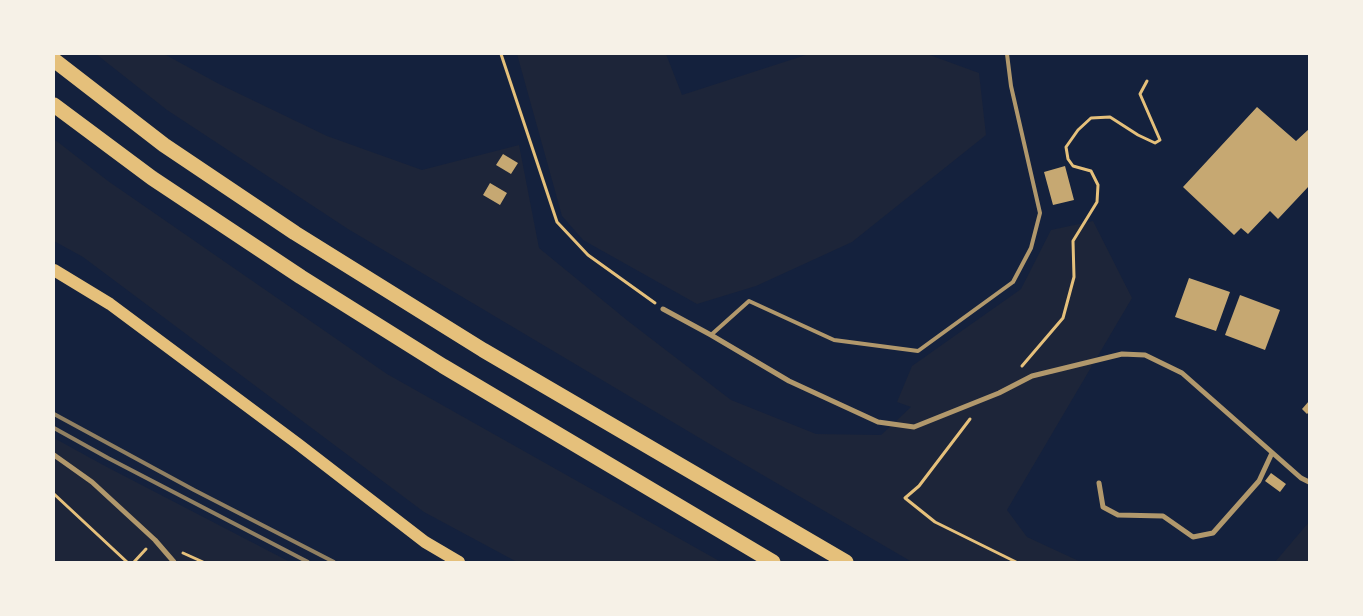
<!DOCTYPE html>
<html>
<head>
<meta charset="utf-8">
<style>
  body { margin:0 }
  #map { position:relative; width:1363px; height:616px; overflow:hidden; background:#14213d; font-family:Arial,sans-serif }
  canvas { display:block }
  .frame { position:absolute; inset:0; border:55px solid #f6f1e7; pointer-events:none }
</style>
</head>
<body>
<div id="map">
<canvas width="1363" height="616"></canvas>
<div class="frame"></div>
</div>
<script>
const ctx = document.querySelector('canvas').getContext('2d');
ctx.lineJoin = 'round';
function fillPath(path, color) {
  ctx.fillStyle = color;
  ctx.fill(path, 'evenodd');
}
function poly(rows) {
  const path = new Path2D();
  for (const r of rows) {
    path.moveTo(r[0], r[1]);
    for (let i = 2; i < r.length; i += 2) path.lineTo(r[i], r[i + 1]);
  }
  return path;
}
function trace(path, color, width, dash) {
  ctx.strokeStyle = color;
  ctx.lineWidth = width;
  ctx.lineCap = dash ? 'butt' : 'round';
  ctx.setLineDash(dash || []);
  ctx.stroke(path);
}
fillPath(poly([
  [96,54,164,54,219,84,327,136,422,170,519,145,539,248,628,321,731,400,816,434,881,435,911,407,897,402,912,366,1021,289,1051,230,1093,221,1132,298,1007,510,1027,537,1081,562,912,562,713,446,348,229,167,110],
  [517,54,666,54,682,95,809,54,927,54,979,73,986,135,852,242,756,286,697,304,583,240,562,216],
  [54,139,108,181,387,374,721,562,517,562,424,512,83,257,54,241],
  [54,438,105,466,290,562,54,562],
  [1309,522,1309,562,1275,562]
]), '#1d2539');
fillPath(poly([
  [1257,107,1296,141,1309,129,1309,186,1278,219,1270,211,1248,234,1241,228,1234,235,1183,187],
  [503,154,518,163,511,174,496,165],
  [1065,166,1074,200,1053,205,1044,172],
  [490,183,507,193,500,205,483,195],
  [1189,278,1230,292,1216,331,1175,317],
  [1240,295,1280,310,1265,350,1225,335],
  [1309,401,1309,412,1307,414,1302,409],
  [1271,473,1286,484,1280,492,1265,481]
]), '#c6a872');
trace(poly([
  [501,54,557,222,588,255,655,303],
  [1022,366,1063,318,1074,277,1073,241,1097,202,1098,185,1091,171,1073,166,1068,159,1066,147,1078,130,1091,118,1110,117,1138,135,1155,143,1160,140,1140,94,1147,81],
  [970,419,919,486,905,498,935,522,1016,562],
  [54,494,127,562],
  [183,553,203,562],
  [134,562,146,549]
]), '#e5c07b', 3);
trace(poly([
  [711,335,749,301,834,340,918,351,1013,282,1031,248,1040,213,1011,86,1007,54]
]), '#b1986c', 4);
trace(poly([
  [663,309,711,335,789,381,878,422,914,427,999,393,1032,376,1122,354,1145,355,1182,373,1301,478,1309,482],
  [54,455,92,482,155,540,174,562],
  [1099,483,1103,507,1118,515,1163,516,1193,537,1213,533,1259,481,1272,453]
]), '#b1986c', 5);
trace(poly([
  [54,270,110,304,298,444,425,542,459,562]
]), '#e5c07b', 12);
trace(poly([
  [54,60,164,145,295,233,483,350,846,562],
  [54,105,152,178,301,277,443,366,773,562]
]), '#e5c07b', 15);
trace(poly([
  [54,414,194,490,334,562],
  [54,428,108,458,308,562]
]), '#918062', 4);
</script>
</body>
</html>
